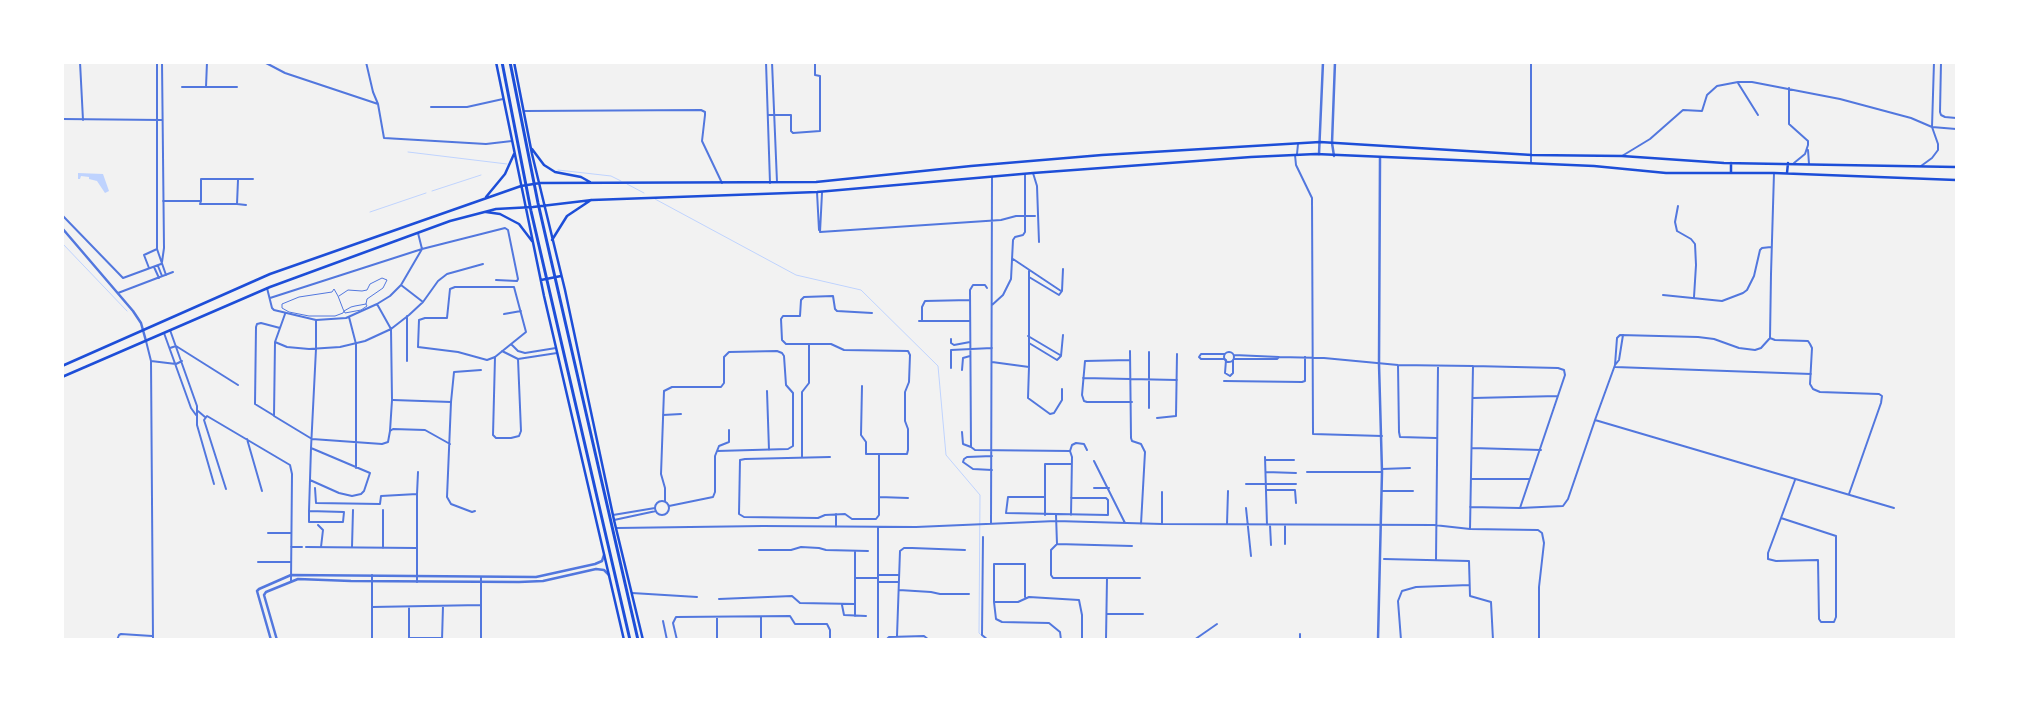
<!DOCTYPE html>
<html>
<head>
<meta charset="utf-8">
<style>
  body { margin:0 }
  #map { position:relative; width:2019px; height:702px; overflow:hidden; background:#f2f2f2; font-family:Signika,sans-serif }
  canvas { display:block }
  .frame { position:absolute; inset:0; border:64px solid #fff; pointer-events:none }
</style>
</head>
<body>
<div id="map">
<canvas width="2019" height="702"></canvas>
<div class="frame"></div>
</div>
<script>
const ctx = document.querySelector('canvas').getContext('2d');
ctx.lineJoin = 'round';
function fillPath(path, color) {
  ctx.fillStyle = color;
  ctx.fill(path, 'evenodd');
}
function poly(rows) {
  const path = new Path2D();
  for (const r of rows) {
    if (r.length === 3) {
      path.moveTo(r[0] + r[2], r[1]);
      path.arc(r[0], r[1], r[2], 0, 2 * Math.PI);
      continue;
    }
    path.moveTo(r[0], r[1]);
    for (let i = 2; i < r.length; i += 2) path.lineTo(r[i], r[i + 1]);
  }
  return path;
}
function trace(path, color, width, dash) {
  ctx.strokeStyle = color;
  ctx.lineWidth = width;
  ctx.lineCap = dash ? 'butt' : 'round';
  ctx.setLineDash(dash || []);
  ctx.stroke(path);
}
fillPath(poly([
  [78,173,103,174,109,191,105,193,97,181,89,179,89,177,81,176,80,179,78,179]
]), '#bfd3fe');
trace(poly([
  [408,152,507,164],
  [558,170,611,176,621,181],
  [627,184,644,193],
  [432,191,481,175],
  [655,199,796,275,861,290,938,366,946,455,980,495,979,633,982,636],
  [370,212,426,193],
  [62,243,127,311]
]), '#bfd3fe', 1);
trace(poly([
  [339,296,348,290,362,291,367,290,370,284,382,278,387,280,383,288,367,299,366,304,355,306,351,307,344,311,343,313,335,316,309,316,289,312,282,308,282,304,299,297,332,292,334,289,338,296,343,309,345,313,361,310,367,306,366,304]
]), '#5277de', 1);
trace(poly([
  [80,62,83,120],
  [157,62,157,249,166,275],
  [366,62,373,92,378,104,384,138,486,144,512,141],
  [766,62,770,183],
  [772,62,777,182],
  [1531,62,1531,163],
  [1941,62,1940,112,1941,115,1945,117,1956,118],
  [266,63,285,73,378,104],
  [1738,83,1758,115],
  [182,87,237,87],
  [206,87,207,62],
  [1789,88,1789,124,1808,141,1808,145,1805,154,1794,163],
  [431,107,467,107,503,99],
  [525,111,701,110,705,112,705,115,702,141,722,183],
  [768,115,791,115,791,131,793,133,820,131,820,76,815,75,815,62],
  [62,119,162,120],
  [1808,150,1809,164],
  [1297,154,1298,144],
  [1295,155,1296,165,1312,198,1313,434,1382,436],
  [1622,156,1650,139,1683,110,1702,111,1707,95,1717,86,1738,82,1752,82,1840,99,1911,118,1932,127,1956,129],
  [1921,166,1932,158,1938,150,1938,144,1932,127,1934,62],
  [1033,173,1037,186,1039,242],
  [1774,173,1771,274,1770,338,1775,340,1808,341,1810,344,1812,348,1810,384,1813,389,1820,392,1879,394,1882,396,1881,403,1849,494],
  [817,192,819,230],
  [163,201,201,201,200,204,237,204,238,180],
  [201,201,201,179,253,179],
  [237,204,246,205],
  [1678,206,1675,222,1677,231,1691,239,1695,244,1696,265,1694,297],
  [62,215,123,278,161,264],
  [820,232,1001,220,1016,216,1035,216],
  [820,232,822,193],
  [1013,259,1061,291],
  [162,262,164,248,162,62],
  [158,266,162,276],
  [154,267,159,278],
  [149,268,144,255,157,249],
  [1029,277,1059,295,1062,291,1063,269],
  [401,285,423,302],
  [514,287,526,332,495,357,487,360,458,352,418,347,419,320,425,318,447,318,450,289,455,287,514,287],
  [267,288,272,308,274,310,316,320,346,318,377,304,390,296,401,285,422,249,418,233],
  [987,288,985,285,973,285,970,290,971,447,975,450,1070,451,1072,457,1071,515],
  [118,293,173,272],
  [1663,295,1722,301,1743,293,1747,290,1754,276,1760,250,1762,248,1771,247],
  [270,298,422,249,505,228,508,230,518,279,517,281,496,280],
  [992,305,1003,295,1011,279,1013,240,1015,237,1023,235,1025,232,1025,175],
  [285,314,275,342,274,416,312,439,382,444,388,442,390,431,392,400,391,329,377,304],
  [504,314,521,311],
  [349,317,356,344,356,468],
  [922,320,922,307,925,301,970,300],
  [919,321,970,321],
  [170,330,197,406,197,425,214,484],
  [164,333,191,408,196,415],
  [1028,336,1060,355],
  [951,339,951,343,954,345,970,342],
  [146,341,151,361,153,640],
  [275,342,287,347,309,349,340,347,365,341,391,329,409,315,423,302,438,281,447,274,483,264],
  [1029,343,1057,360,1061,356,1063,335],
  [511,344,518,351,525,353,556,348],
  [170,348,176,346,238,385],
  [502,351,518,359,557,353],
  [1130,351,1131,438,1132,441,1141,444,1145,452,1141,524],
  [1229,357,5],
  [1225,354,1201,354,1199,357,1201,359,1225,359],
  [495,357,493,435,496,438,511,438,519,436,521,431,518,359],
  [1279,357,1324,358,1398,365,1473,366,1558,368,1564,370,1565,375,1520,508],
  [1234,359,1277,359,1279,357,1234,355],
  [1130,360,1085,361,1082,395,1084,401,1087,402,1132,402],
  [1226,360,1225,373,1230,376,1233,373,1233,360],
  [151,361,176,364,182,361],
  [407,361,407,316],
  [992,362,1029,367,1029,271],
  [1398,365,1399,432,1400,437,1436,438],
  [1615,365,1617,338,1620,335,1698,337,1714,339,1739,348,1755,350,1761,348,1770,338],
  [1029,367,1028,398,1050,414,1054,413,1062,400,1062,389],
  [1615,367,1811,374],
  [951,368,951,350,992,348],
  [962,370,963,358,970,356],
  [1083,378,1177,380],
  [1224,381,1302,382,1305,381,1305,357],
  [862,386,861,435,866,442,866,454,907,454,908,450,908,429,905,421,905,392,909,382,910,355,908,351,844,350,831,344,786,344,782,340,781,319,783,316,800,316,801,300,804,297,833,296,835,309,837,311,872,313],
  [767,391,769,450],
  [1473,398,1558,396],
  [393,400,451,402],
  [1149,408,1149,352],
  [198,411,205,417],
  [273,415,255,404,256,327,257,324,261,323,280,328],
  [663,415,681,414],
  [1157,418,1176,416,1177,354],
  [1595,420,1894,508],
  [390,431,393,429,425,430,450,444],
  [962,432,963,444,971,447],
  [247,439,262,491],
  [1472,448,1541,450],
  [717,451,719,446,729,442,729,430],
  [1070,451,1072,445,1076,443,1084,444,1087,450],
  [802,457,802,392,809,383,809,345],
  [830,457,745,459,740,460,739,514,744,517,818,518,825,515,845,514,852,519,876,519,879,515,879,455],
  [1265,457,1267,525],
  [1266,460,1294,460],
  [1094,461,1125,523],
  [1382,469,1410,468],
  [992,470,973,469,963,462,964,459,967,457,992,456],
  [1266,472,1296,473],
  [1307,472,1382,472],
  [1472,479,1529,479],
  [310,480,339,493,352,496,361,494,364,491,370,473,311,448],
  [1246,484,1296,484],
  [315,488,316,503,380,504,381,496,417,494,418,472],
  [1094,488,1109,488],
  [226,489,204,420,207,416,290,465,292,474,291,581],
  [1266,490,1295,490,1296,503],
  [1382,491,1413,491],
  [1162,492,1162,524],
  [879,497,908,498],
  [1044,497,1008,497,1006,513,1108,515,1108,500,1106,498,1071,498],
  [665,501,665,488,661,474,664,391,672,387,721,387,724,383,724,357,729,352,777,351,782,353,784,356,786,385,793,393,793,446,788,449,717,451,715,456,715,492,713,497,669,506],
  [662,508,7],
  [1470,507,1520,508,1563,506,1568,499,1595,420,1615,365,1619,360,1623,335],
  [1246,508,1251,556],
  [309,511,344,512,343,522,309,522,309,511,311,448,316,349,316,320],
  [475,511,472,512,451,504,447,497,451,402,454,372,481,370],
  [836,514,836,527],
  [613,515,655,508],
  [1045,515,1045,464,1071,464],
  [1056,515,1057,544,1132,546],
  [1781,518,1768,553,1768,559,1776,561,1818,560,1819,619,1821,622,1834,622,1836,617,1836,536,1781,518,1795,480],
  [614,520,656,511],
  [991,524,992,177],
  [1227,524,1228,491],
  [318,525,323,530,321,547],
  [1270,525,1271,545],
  [1285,525,1285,544],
  [617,528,763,526,916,527,1056,521,1162,524,1434,525,1470,529,1538,530,1542,533,1544,543,1539,587,1539,640],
  [1470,529,1473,366],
  [268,533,291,533],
  [983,537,982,635,988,640],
  [1057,544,1051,550,1051,575,1053,578,1140,578],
  [291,547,302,547],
  [306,547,416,548],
  [352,547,353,510],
  [383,548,383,510],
  [759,550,791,550,801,547,819,548,826,550,868,551],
  [1384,559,1469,561,1470,596,1491,602,1493,640],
  [1436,560,1438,366],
  [258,562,290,562],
  [878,575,898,575],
  [855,578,878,578],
  [417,582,417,494],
  [878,582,898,582],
  [899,590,931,592,940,594,969,594],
  [632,593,697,597],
  [1025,597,1025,564,994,564,994,602,996,619,1002,622,1049,623,1060,632,1061,640],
  [719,599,792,596,800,603,855,604],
  [994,602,1018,602,1029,597,1079,600,1082,615,1082,640],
  [842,605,844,615,866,616],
  [372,607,481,605],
  [1107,614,1143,614],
  [855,616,855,551],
  [761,617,761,640],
  [663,621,667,640],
  [897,636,900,551,904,548,912,548,965,550],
  [409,638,442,638],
  [117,640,119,635,121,634,152,636],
  [372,640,372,575],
  [409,640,409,607],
  [442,640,443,606],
  [481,640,481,577],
  [677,640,673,623,676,617,790,616,795,624,827,624,830,630,830,640],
  [717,640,717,617],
  [878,640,878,527],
  [886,640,889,637,924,636,929,640],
  [1106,640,1107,578],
  [1194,640,1217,624],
  [1300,640,1300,634],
  [1401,640,1398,601,1402,591,1416,587,1469,585]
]), '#5277de', 2);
trace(poly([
  [1319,154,1323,62],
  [1334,156,1332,143,1335,62],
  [62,228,133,311,141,323,146,341],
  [271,640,257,591,259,589,291,575,536,577,595,564,602,561,604,555],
  [277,640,264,595,266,592,298,579,351,581,519,582,543,581,596,569,604,570,609,575],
  [1378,640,1382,472,1379,364,1380,158]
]), '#5277de', 2.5);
trace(poly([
  [496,62,544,296,624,640],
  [514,62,532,154,565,290,614,520,643,640],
  [532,149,544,165,555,172,581,177,590,182],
  [1731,163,1731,172],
  [1787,173,1788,163],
  [486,197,505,174,514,154],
  [486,212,500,214,519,224,532,241],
  [552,240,567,216,591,200],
  [541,280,561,276],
  [62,366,270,274,521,186,540,183,816,182,971,166,1102,155,1320,142,1532,155,1622,156,1724,163,1956,167],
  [62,377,270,287,450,221,496,209,533,207,592,200,817,192,1033,173,1251,157,1316,154,1594,166,1666,173,1774,173,1956,180]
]), '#1d4ed8', 2.5);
trace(poly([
  [502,62,531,211,630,640],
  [510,62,538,203,638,640]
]), '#1d4ed8', 3);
</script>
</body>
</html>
